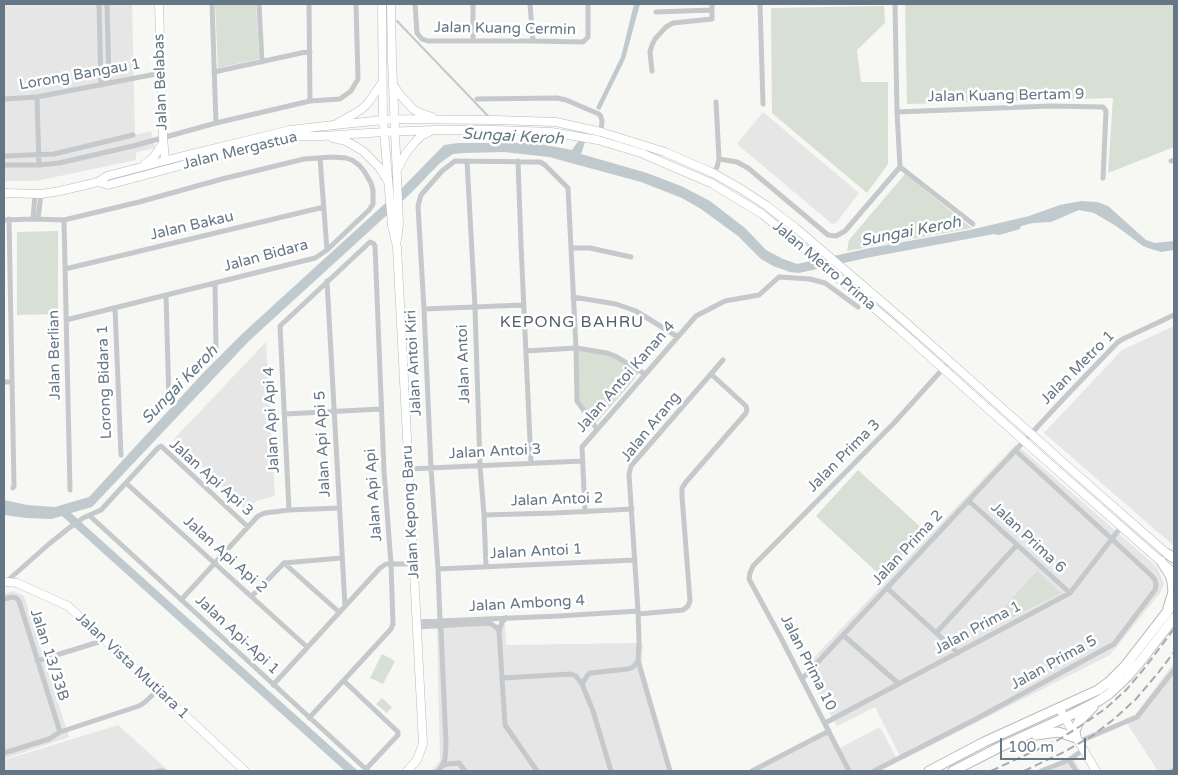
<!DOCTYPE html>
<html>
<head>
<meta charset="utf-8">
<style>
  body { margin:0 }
  #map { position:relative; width:1178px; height:775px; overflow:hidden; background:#f7f7f4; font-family:"Varela Round",sans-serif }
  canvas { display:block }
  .frame { position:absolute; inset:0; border:5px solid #657786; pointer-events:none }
  .scale { position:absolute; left:1000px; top:738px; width:86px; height:22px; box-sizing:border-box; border:2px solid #657786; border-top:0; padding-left:6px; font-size:15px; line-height:18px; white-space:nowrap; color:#657786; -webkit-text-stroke:4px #fff; paint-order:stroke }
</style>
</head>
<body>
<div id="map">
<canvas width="1178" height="775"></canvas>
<div class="frame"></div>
<div class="scale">100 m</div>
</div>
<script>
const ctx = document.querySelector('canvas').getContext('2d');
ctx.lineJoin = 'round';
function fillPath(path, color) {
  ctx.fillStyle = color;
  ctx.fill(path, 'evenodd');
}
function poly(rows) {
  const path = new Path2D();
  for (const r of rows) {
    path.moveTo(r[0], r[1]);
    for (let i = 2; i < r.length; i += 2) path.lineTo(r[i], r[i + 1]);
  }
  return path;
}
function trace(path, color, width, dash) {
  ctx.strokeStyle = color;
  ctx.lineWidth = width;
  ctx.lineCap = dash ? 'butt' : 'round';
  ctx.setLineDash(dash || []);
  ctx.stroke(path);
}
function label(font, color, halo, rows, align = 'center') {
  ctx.font = font + ' "Varela Round",sans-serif';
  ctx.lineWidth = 5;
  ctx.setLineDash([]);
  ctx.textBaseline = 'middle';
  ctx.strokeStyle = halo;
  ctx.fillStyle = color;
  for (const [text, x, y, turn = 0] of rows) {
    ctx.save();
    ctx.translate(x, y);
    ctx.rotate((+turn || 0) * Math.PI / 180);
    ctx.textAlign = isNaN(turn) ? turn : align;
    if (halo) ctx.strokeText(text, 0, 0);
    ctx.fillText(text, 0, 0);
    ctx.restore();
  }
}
fillPath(poly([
  [4,4,132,4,135,135,151,131,155,148,136,152,136,160,36,181,4,181],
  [763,112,859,193,836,223,832,224,737,144],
  [1174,326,1174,546,1044,433,1122,350],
  [266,342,275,496,256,501,247,511,174,439],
  [1016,444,1156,566,1160,574,1164,584,1160,593,1110,655,902,760,875,707,837,726,804,668],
  [13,591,24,596,69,737,4,759,4,594],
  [505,624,506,645,643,643,642,664,672,771,431,771,440,761,437,627],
  [1174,663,1174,771,1158,771,1124,719,1135,715],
  [118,725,169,771,4,771,4,760],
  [878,728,881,729,896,757,870,771,757,771,828,734,836,750],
  [1072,756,1081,771,1038,771]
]), '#e5e6e5');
fillPath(poly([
  [215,4,256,4,259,59,218,68],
  [905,4,1174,4,1174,147,1108,173,1113,98,907,104],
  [884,6,885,23,857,50,861,82,888,82,888,164,867,193,772,113,771,8],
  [905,174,972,228,847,251,849,240],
  [58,231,58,314,17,315,17,232],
  [576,348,607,353,640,371,629,386,594,425,577,401],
  [858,470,925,531,882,577,816,516],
  [1037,571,1061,593,1002,622,999,613],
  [382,654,395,661,383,684,370,678],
  [382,698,392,707,387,713,376,704]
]), '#d8dfd5');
fillPath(poly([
  [634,4,640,4,625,59,600,110,596,108,621,57],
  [579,140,585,142,581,154,647,173,681,186,710,201,745,228,766,250,783,259,797,264,870,248,970,230,1029,216,1060,205,1081,201,1097,202,1108,206,1146,240,1155,243,1174,241,1174,250,1161,252,1151,249,1143,246,1116,226,1094,213,1079,210,1051,222,1033,223,1021,226,1020,229,999,235,994,234,866,258,799,273,790,272,773,266,761,259,738,236,701,209,682,198,641,182,549,157,504,152,464,153,453,154,440,163,410,194,249,341,92,507,71,513,358,771,345,771,62,516,51,519,26,518,4,515,4,500,27,505,55,507,89,497,204,372,243,333,402,188,444,145,458,143,535,143,572,150]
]), '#bfc9ce');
trace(poly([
  [397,21,489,117],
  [504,134,513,143]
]), '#bfc9ce', 2);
const secondary = poly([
  [159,4,163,137,165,160],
  [382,4,383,120,392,225,397,247,423,744,417,760,407,771],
  [391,4,392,61,399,224,397,240],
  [394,86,400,95,413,109,420,113,432,117],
  [338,123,354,114,363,108,368,103,382,83],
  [333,138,346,141,363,151,379,167,387,180],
  [145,164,153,158,163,143],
  [398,168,406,153,415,142,421,136,431,131],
  [98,182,108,185,280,139,297,136,322,136,384,132,435,130,495,130,551,132,598,140,641,153,711,183,762,214,790,237,900,330,1033,449,1174,573],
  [4,193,41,194,60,191,98,182,107,176,183,156,290,130,334,125,394,119,496,120,556,122,601,132,665,152,713,173,741,189,767,206,797,229,902,319,1074,472,1171,557],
  [4,583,6,582,17,583,68,606,245,771],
  [1059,708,1096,771]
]);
const primary = poly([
  [1168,554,1174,558],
  [1161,561,1170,575,1172,582,1173,592,1168,608],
  [1036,735,1058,732,1076,738,1075,731,1079,721,1093,707],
  [929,771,984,742,1098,690,1109,682,1125,666,1174,603],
  [953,771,1000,747,1073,714,1100,700,1109,694,1128,676,1140,662,1174,618]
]);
trace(secondary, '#b7bcc1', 9);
trace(primary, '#b8bcc0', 11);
trace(poly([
  [99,4,101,85],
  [107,4,109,83],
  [212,4,216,123],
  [259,4,262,62],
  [309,4,310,101],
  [415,4,417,33,422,39,428,41,533,41,583,42,588,37,588,4],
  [530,4,533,41],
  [760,4,763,104],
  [656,12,712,10],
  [473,41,473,4],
  [652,71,650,52,652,45,655,39,666,27,673,23,712,19,712,4],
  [214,72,310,51],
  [37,97,39,165],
  [4,99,37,97,161,73],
  [477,99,557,98,566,100,599,114,601,117,602,121,601,132],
  [897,112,1050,106,1103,107,1106,111,1103,178],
  [4,156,54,154,133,135],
  [320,158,327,250],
  [719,159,737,162,748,168,828,235,836,236,845,231,900,167,897,112,895,4],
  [467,161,475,307,480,466,484,515,486,566],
  [518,161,521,245,531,463],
  [1171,161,1174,160],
  [4,165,39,165,59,163,133,146,216,123,310,101,340,99,351,91,358,79,356,4],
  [900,167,973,224],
  [713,173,717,167,719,159,716,102],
  [9,219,14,486,13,488],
  [33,219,35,194],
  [38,219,41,194],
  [4,220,33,219,64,220,139,202,222,179,304,159,332,157,346,158,352,160,359,165,364,171,371,183,373,190,373,204,369,210,327,250,315,258,66,320],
  [64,220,70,490],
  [571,248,590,248,631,257],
  [65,269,324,207],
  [327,281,345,606],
  [166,295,169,403],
  [573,297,616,304,636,311,678,337],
  [115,308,121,455],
  [424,309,524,305],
  [526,351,576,348,607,353,615,356,645,374],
  [214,355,216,348,215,283],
  [4,382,12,382],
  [285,414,381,409],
  [409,469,582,461],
  [126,483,307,647],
  [969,501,1070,593],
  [289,510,280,326,370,242,373,243,375,246,384,471,391,564,393,624,391,629,309,718],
  [585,512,582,447,696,316,725,301,759,295,779,277,810,279,825,283,858,307],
  [484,515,555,513,632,509],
  [90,516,368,771],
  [284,563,339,612],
  [438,569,635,560],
  [6,582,49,544,69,528,83,518,101,510,158,448,161,446,248,527],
  [887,588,958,653],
  [252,596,284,563,341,558],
  [4,599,12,597,16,598,19,601,60,732],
  [181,600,258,516,265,513,289,510,339,508],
  [638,614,683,610,688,606,690,601,682,496,682,488,686,482,746,413,747,410,746,406,711,374],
  [506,618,502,622,499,631,505,725,537,771],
  [440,621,438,569,431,468,424,309,418,206,421,195,442,171,455,161,540,162,545,165,568,188,576,348,577,401,597,429],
  [416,622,559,616,638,611],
  [437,626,440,627,441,630,446,744,445,759,442,766,438,771],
  [416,627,490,623,497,628,499,631],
  [936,633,1017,545],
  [843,635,899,684],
  [37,661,105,640],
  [503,678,571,674,576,676,582,684,593,711,611,771],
  [802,679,1069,393,1118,342,1123,339,1174,315],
  [344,681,398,732,398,735,366,769],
  [582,684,587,676,590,673,628,669,633,667,638,661],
  [273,685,380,568,386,564,414,564],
  [825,723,1070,593,1121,527],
  [1078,742,1137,717,1174,670],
  [4,753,49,739,60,732,139,706,145,702,158,690],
  [1069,760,1076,771],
  [442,766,447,764,459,763,465,771],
  [158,771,163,771],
  [670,771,638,661,639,641,638,611,629,474,631,466,723,360],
  [752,771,829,731],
  [849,771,781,638,749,579,750,573,753,566,894,423,950,361],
  [874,771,976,719,1114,644,1155,590,1156,585,1155,580,1151,575,1016,451],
  [1041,771,1069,760,1083,750],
  [1172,771,1174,770]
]), '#c5c9cc', 5);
trace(secondary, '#fff', 8);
trace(primary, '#fff', 9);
trace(poly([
  [991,771,1058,740,1082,725,1105,709,1126,690,1143,670,1174,629],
  [1024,771,1064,752,1092,736,1114,719,1136,699,1158,673,1174,652]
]), '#a5abb1', 2, [8, 4]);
label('15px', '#657786', '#fff', [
  ["Jalan Kuang Cermin",505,29,1],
  ["Lorong Bangau 1",80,75,-10],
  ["Jalan Belabas",161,82,-92],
  ["Jalan Kuang Bertam 9",1006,96,-1],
  ["Jalan Mergastua",240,151,-14],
  ["Jalan Bakau",192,226,-13],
  ["Jalan Bidara",266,256,-15],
  ["Jalan Metro Prima",824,266,40],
  ["Jalan Berlian",55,355,-91],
  ["Jalan Antoi Kiri",414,363,-93],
  ["Jalan Antoi",464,364,-92],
  ["Jalan Metro 1",1078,368,-45],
  ["Jalan Antoi Kanan 4",626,377,-49],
  ["Lorong Bidara 1",105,382,-92],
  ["Jalan Api Api 4",272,420,-93],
  ["Jalan Arang",651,427,-51],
  ["Jalan Api Api 5",323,444,-93],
  ["Jalan Antoi 3",495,452,-3],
  ["Jalan Prima 3",844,456,-45],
  ["Jalan Api Api 3",211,478,42],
  ["Jalan Api Api",374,495,-94],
  ["Jalan Antoi 2",557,500,-2],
  ["Jalan Kepong Baru",411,512,-93],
  ["Jalan Prima 6",1028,538,43],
  ["Jalan Prima 2",908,548,-47],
  ["Jalan Antoi 1",536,552,-3],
  ["Jalan Api Api 2",225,555,42],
  ["Jalan Ambong 4",527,604,-3],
  ["Jalan Prima 1",978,628,-28],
  ["Jalan Api-Api 1",237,635,43],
  ["Jalan 13/33B",49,655,72],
  ["Jalan Prima 10",808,663,63],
  ["Jalan Prima 5",1054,663,-29],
  ["Jalan Vista Mutiara 1",132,666,43]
]);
label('italic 16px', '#617882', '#fff', [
  ["Sungai Keroh",513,137,3],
  ["Sungai Keroh",911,232,-11],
  ["Sungai Keroh",180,385,-46]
]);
ctx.letterSpacing = '1px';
label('16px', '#53606b', '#fff', [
  ["KEPONG BAHRU",572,323]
]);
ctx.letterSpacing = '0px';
</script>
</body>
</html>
